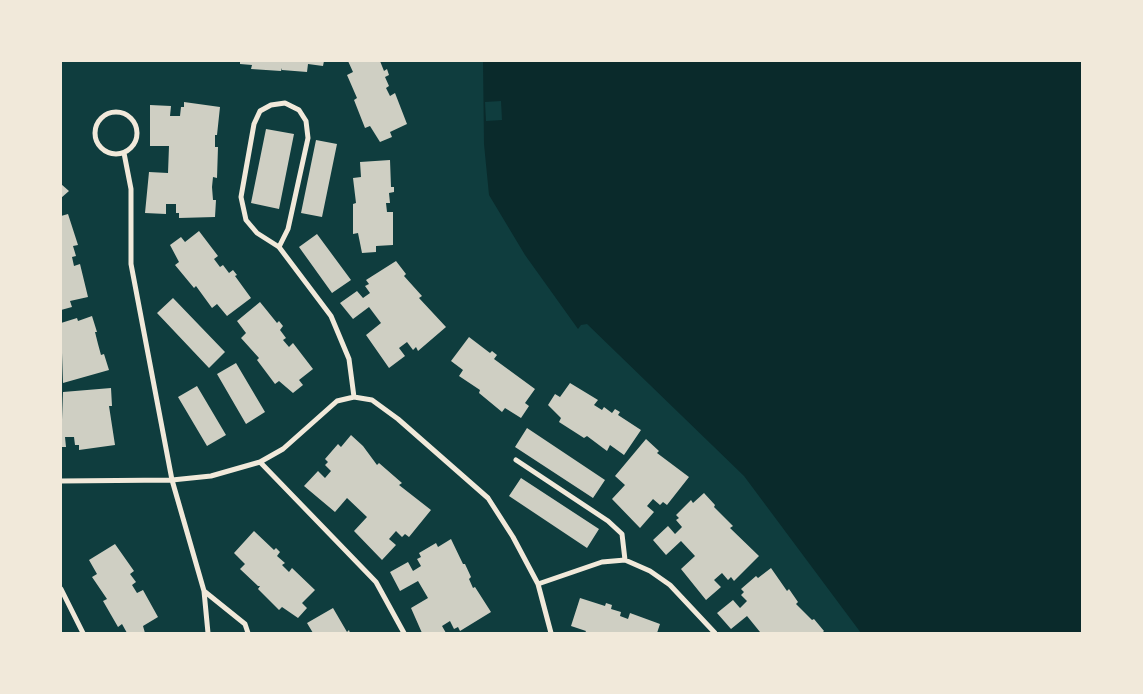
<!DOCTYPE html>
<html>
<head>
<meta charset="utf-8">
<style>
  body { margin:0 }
  #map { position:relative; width:1143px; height:694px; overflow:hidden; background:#0f3d3e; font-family:"Work Sans",sans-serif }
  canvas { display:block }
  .frame { position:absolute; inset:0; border:62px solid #f1e9da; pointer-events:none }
</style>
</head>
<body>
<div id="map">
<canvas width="1143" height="694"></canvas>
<div class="frame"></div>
</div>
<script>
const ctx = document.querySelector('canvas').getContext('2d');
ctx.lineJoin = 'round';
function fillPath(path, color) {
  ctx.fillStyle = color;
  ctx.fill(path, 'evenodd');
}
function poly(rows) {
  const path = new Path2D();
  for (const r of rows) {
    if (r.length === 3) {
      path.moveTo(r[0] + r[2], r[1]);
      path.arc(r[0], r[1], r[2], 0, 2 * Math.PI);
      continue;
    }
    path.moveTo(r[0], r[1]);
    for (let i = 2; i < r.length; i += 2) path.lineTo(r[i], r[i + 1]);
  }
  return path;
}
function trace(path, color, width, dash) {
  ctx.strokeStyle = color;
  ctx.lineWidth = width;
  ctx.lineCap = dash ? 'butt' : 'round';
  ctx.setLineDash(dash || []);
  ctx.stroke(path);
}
fillPath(poly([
  [483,61,1082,61,1082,633,861,633,744,476,587,324,581,325,578,329,525,255,489,195,484,144]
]), '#0a2a2b');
fillPath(poly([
  [501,101,502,120,486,121,485,102]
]), '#0f3d3e');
fillPath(poly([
  [240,61,324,61,323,66,308,64,307,72,282,70,282,68,281,71,251,69,252,65,240,64],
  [348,61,380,61,384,71,387,69,389,75,385,77,389,86,386,88,390,96,395,93,407,124,390,132,392,137,380,142,370,126,365,128,354,100,357,98,347,75,353,72],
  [184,102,220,107,217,135,215,135,215,147,218,147,217,178,213,177,212,187,213,200,216,200,215,217,179,218,179,213,176,213,176,204,166,204,166,214,145,213,149,172,168,173,169,146,150,146,150,105,171,106,170,116,180,116,181,107,184,107],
  [266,129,294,134,279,209,251,203],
  [316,140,337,144,322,217,301,213],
  [390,160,391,187,394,187,394,192,389,193,390,203,386,203,387,212,393,212,393,245,376,246,376,252,362,253,358,233,353,234,353,204,356,203,353,178,361,177,360,162],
  [61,184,69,191,61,198],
  [68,214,78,245,73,246,76,256,72,257,74,266,80,264,88,297,70,301,72,307,61,310,61,216],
  [199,231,218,256,214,259,220,267,223,265,229,273,233,270,237,275,235,276,251,298,227,316,217,304,212,308,196,286,194,288,175,265,179,262,170,245,181,237,185,242],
  [317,234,351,280,332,293,299,247],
  [396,261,406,274,404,276,422,296,419,298,446,327,418,351,416,347,413,350,407,342,399,348,405,356,389,368,366,335,381,323,369,307,353,319,340,303,357,291,363,298,370,293,365,286,369,284,366,280],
  [173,298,225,352,209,368,157,313],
  [260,302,277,323,279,321,283,326,280,330,286,338,283,340,289,347,293,343,313,369,299,380,303,385,293,393,279,381,275,384,257,360,259,358,241,338,246,333,237,321],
  [92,316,97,332,95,332,98,344,101,355,104,354,109,370,63,383,61,323,77,318,78,321],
  [469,337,490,353,492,351,497,355,494,359,535,389,525,403,529,406,521,418,505,408,502,412,479,393,480,390,459,376,463,370,451,361],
  [236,363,265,412,246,424,217,374],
  [570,383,598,400,594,405,602,410,604,407,612,413,615,409,620,412,618,415,641,430,624,455,610,445,607,451,587,436,584,438,559,422,561,418,548,405,555,394,560,397],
  [197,386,226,435,207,446,178,397],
  [111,388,112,406,109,406,115,445,79,450,79,445,75,445,74,437,65,437,66,447,61,447,63,392],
  [527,428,605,480,593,498,515,447],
  [351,435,363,446,377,465,379,463,402,483,399,485,431,510,409,537,405,534,402,537,396,531,389,539,396,545,382,560,354,531,367,517,347,498,335,512,304,486,318,471,325,478,331,471,325,465,328,462,325,459,338,444,341,447],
  [646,439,659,451,657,453,689,477,667,505,663,502,660,505,653,499,647,506,654,512,640,528,612,499,625,485,615,476],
  [521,478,599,529,587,548,509,496],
  [704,493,715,505,714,507,733,526,730,528,759,556,734,581,731,577,728,580,722,573,714,580,721,587,706,600,681,569,695,556,681,541,666,555,653,540,668,526,675,534,682,527,676,520,679,518,676,515,691,500,693,503],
  [254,531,274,550,276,548,280,552,277,556,285,563,282,565,289,572,292,568,315,590,302,603,307,608,298,618,282,607,279,610,258,589,260,586,258,586,240,569,245,564,234,553],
  [451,539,463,564,465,564,471,577,469,579,473,588,475,587,491,612,460,631,458,627,454,629,450,621,442,626,446,633,422,633,411,608,428,598,418,581,400,591,390,572,408,562,413,571,421,566,417,559,421,557,419,553,436,543,438,547],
  [115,544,134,571,130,574,136,582,132,585,137,593,143,590,158,617,143,626,145,633,127,633,122,624,118,627,103,601,107,599,92,577,97,574,89,560],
  [771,568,787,591,789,589,798,602,796,604,812,620,814,619,824,631,822,633,759,633,760,632,747,616,731,629,717,613,733,600,740,608,747,601,741,595,744,592,741,589,756,576,758,578],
  [580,598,605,606,606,603,612,605,611,609,621,612,620,616,628,619,630,613,660,624,657,633,585,633,586,631,571,626],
  [333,608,347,632,349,630,350,633,313,633,307,623]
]), '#cfcfc3');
trace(poly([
  [116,133,21],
  [124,153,131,189,131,264,172,480,204,591,208,633],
  [279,247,288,229,308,138,306,121,299,110,285,103,271,105,260,111,254,124,241,197,246,220,257,233,279,247,331,316,349,359,354,397,372,400,398,419,488,498,513,537,538,584,551,633],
  [516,460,608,521,622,534,625,560,650,571,670,585,715,633],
  [260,462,376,582,404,633],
  [61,481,172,480,211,476,260,462,283,449,337,401,354,397],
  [538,584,602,562,625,560],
  [61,589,83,633],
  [204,591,245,624,248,633]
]), '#f1e9da', 5);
</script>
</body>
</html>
